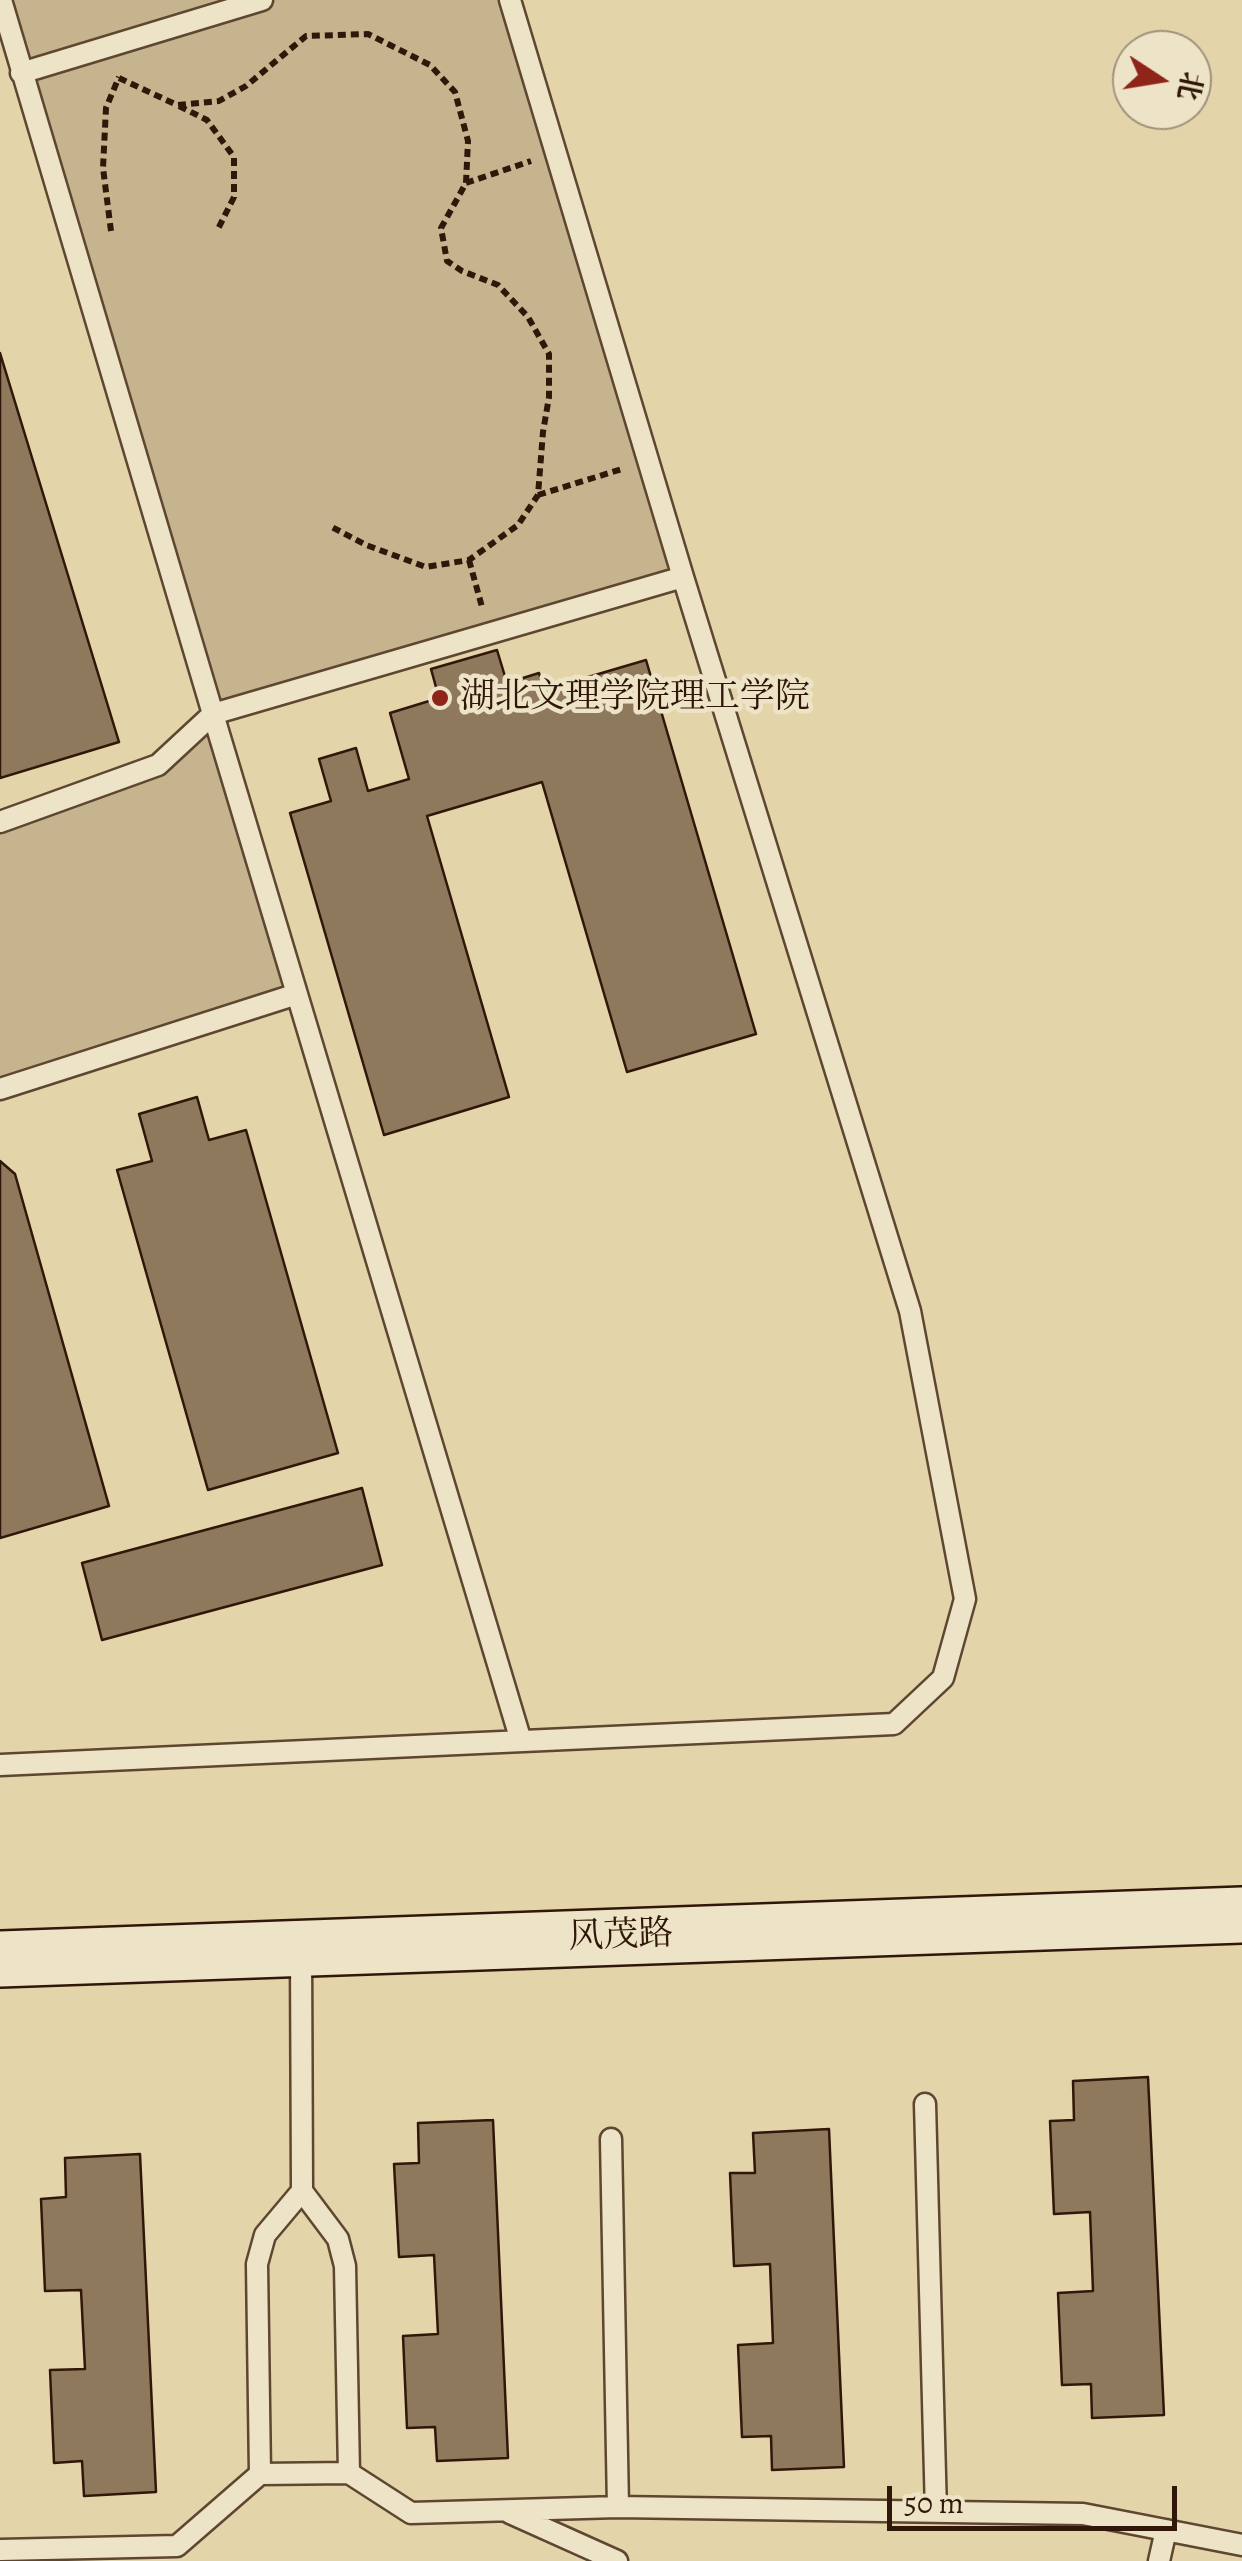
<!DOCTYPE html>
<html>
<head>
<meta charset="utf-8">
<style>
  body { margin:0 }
  #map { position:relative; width:1242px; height:2561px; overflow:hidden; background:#e3d4a9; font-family:Alegreya,"Noto Serif SC",serif }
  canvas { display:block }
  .north { position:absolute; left:1112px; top:30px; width:100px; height:100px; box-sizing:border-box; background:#ede3c7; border:2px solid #a2917b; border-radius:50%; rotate:102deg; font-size:28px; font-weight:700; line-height:40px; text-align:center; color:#311709 }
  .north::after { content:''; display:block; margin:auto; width:35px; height:45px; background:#8f2418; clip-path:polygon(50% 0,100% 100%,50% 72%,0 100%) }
  .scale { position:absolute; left:887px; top:2486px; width:290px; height:45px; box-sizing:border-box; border:5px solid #311709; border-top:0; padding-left:12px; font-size:30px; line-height:35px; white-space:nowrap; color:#311709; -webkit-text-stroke:8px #ede3c7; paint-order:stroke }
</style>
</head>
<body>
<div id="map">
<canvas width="1242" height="2561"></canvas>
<div class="north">北</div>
<div class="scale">50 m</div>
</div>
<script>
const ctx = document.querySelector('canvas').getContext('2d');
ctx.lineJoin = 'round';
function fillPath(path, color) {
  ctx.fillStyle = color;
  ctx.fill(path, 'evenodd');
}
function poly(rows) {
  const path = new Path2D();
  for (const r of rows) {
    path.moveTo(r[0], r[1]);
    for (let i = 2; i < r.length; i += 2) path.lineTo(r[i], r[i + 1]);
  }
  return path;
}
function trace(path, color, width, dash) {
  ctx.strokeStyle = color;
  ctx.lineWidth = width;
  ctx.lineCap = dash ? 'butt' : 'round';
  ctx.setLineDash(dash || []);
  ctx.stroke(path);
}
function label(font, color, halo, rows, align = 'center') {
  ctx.font = font + ' Alegreya,"Noto Serif SC",serif';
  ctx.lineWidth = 9;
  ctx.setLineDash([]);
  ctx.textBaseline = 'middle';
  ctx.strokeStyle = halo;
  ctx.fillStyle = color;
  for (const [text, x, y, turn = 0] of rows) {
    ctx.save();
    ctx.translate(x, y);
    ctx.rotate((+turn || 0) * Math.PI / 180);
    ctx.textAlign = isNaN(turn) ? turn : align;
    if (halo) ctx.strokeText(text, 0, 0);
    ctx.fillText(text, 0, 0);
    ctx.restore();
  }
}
fillPath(poly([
  [1,0,510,0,683,577,213,714,297,994,0,1089,0,822,158,765,213,714]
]), '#c5b48e');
const building = poly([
  [0,353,119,742,0,778,0,353],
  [497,650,507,683,539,673,544,690,646,660,756,1034,627,1072,542,782,427,816,509,1097,384,1135,290,813,331,801,319,759,356,748,368,791,409,779,390,713,439,698,431,669,497,650],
  [197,1097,209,1140,246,1130,338,1453,208,1490,117,1170,152,1161,139,1114,197,1097],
  [0,1161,15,1174,109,1506,0,1538,0,1161],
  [362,1488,382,1565,102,1640,82,1563,362,1488],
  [1148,2077,1164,2415,1092,2418,1091,2384,1062,2385,1058,2293,1093,2291,1090,2212,1054,2214,1050,2121,1074,2120,1073,2081,1148,2077],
  [493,2120,508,2458,437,2461,435,2427,407,2428,403,2336,438,2334,434,2255,399,2257,394,2164,419,2163,418,2123,493,2120],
  [829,2129,844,2467,772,2470,771,2436,742,2437,738,2345,773,2343,770,2264,734,2266,730,2173,755,2173,753,2133,829,2129],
  [140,2154,156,2492,84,2496,82,2461,54,2463,50,2370,85,2369,81,2290,45,2291,41,2199,66,2197,65,2158,140,2154]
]);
fillPath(building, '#8e795c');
trace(building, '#311709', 2.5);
const lane = poly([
  [1,0,213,714,683,577],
  [21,73,262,0],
  [0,822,158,765,213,714,521,1741],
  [0,1089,297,994],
  [0,1765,894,1724,943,1678,965,1599,910,1311,683,577,510,0],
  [301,1951,302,2191,265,2235,257,2264,260,2474,349,2473,345,2266,338,2239,302,2191],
  [925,2104,936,2512],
  [349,2473,411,2513,618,2507,611,2139],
  [618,2507,1083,2514,1242,2545],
  [510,2513,617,2561],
  [0,2550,177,2546,260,2474],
  [1159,2561,1166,2530]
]);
const secondary = poly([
  [0,1959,1242,1915]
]);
trace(lane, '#5e4631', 25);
trace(secondary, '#311709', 60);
trace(poly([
  [119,78,177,105,219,101,246,86,306,36,368,34,430,65,455,92,468,141,466,183,441,228,447,261,462,271,498,285,528,317,549,354,549,397,543,432,538,495,518,525,469,560,426,567,366,545,330,526],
  [179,106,207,120,234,157,234,197,217,231],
  [466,183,531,161],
  [111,231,103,168,106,108,119,77],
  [538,495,622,469],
  [469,560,482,607]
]), '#311709', 6, [8, 5]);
trace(lane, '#ede3c7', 20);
trace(secondary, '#ede3c7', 55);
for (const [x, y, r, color] of [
  [440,698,10,"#8f2418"]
]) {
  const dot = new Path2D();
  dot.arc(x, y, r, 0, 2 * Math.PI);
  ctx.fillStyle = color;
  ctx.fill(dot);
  trace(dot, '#ede3c7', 4);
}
label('35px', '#311709', '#ede3c7', [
  ["湖北文理学院理工学院",460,698]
], 'left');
label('35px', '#311709', '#ede3c7', [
  ["风茂路",621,1937,-2]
]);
</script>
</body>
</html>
